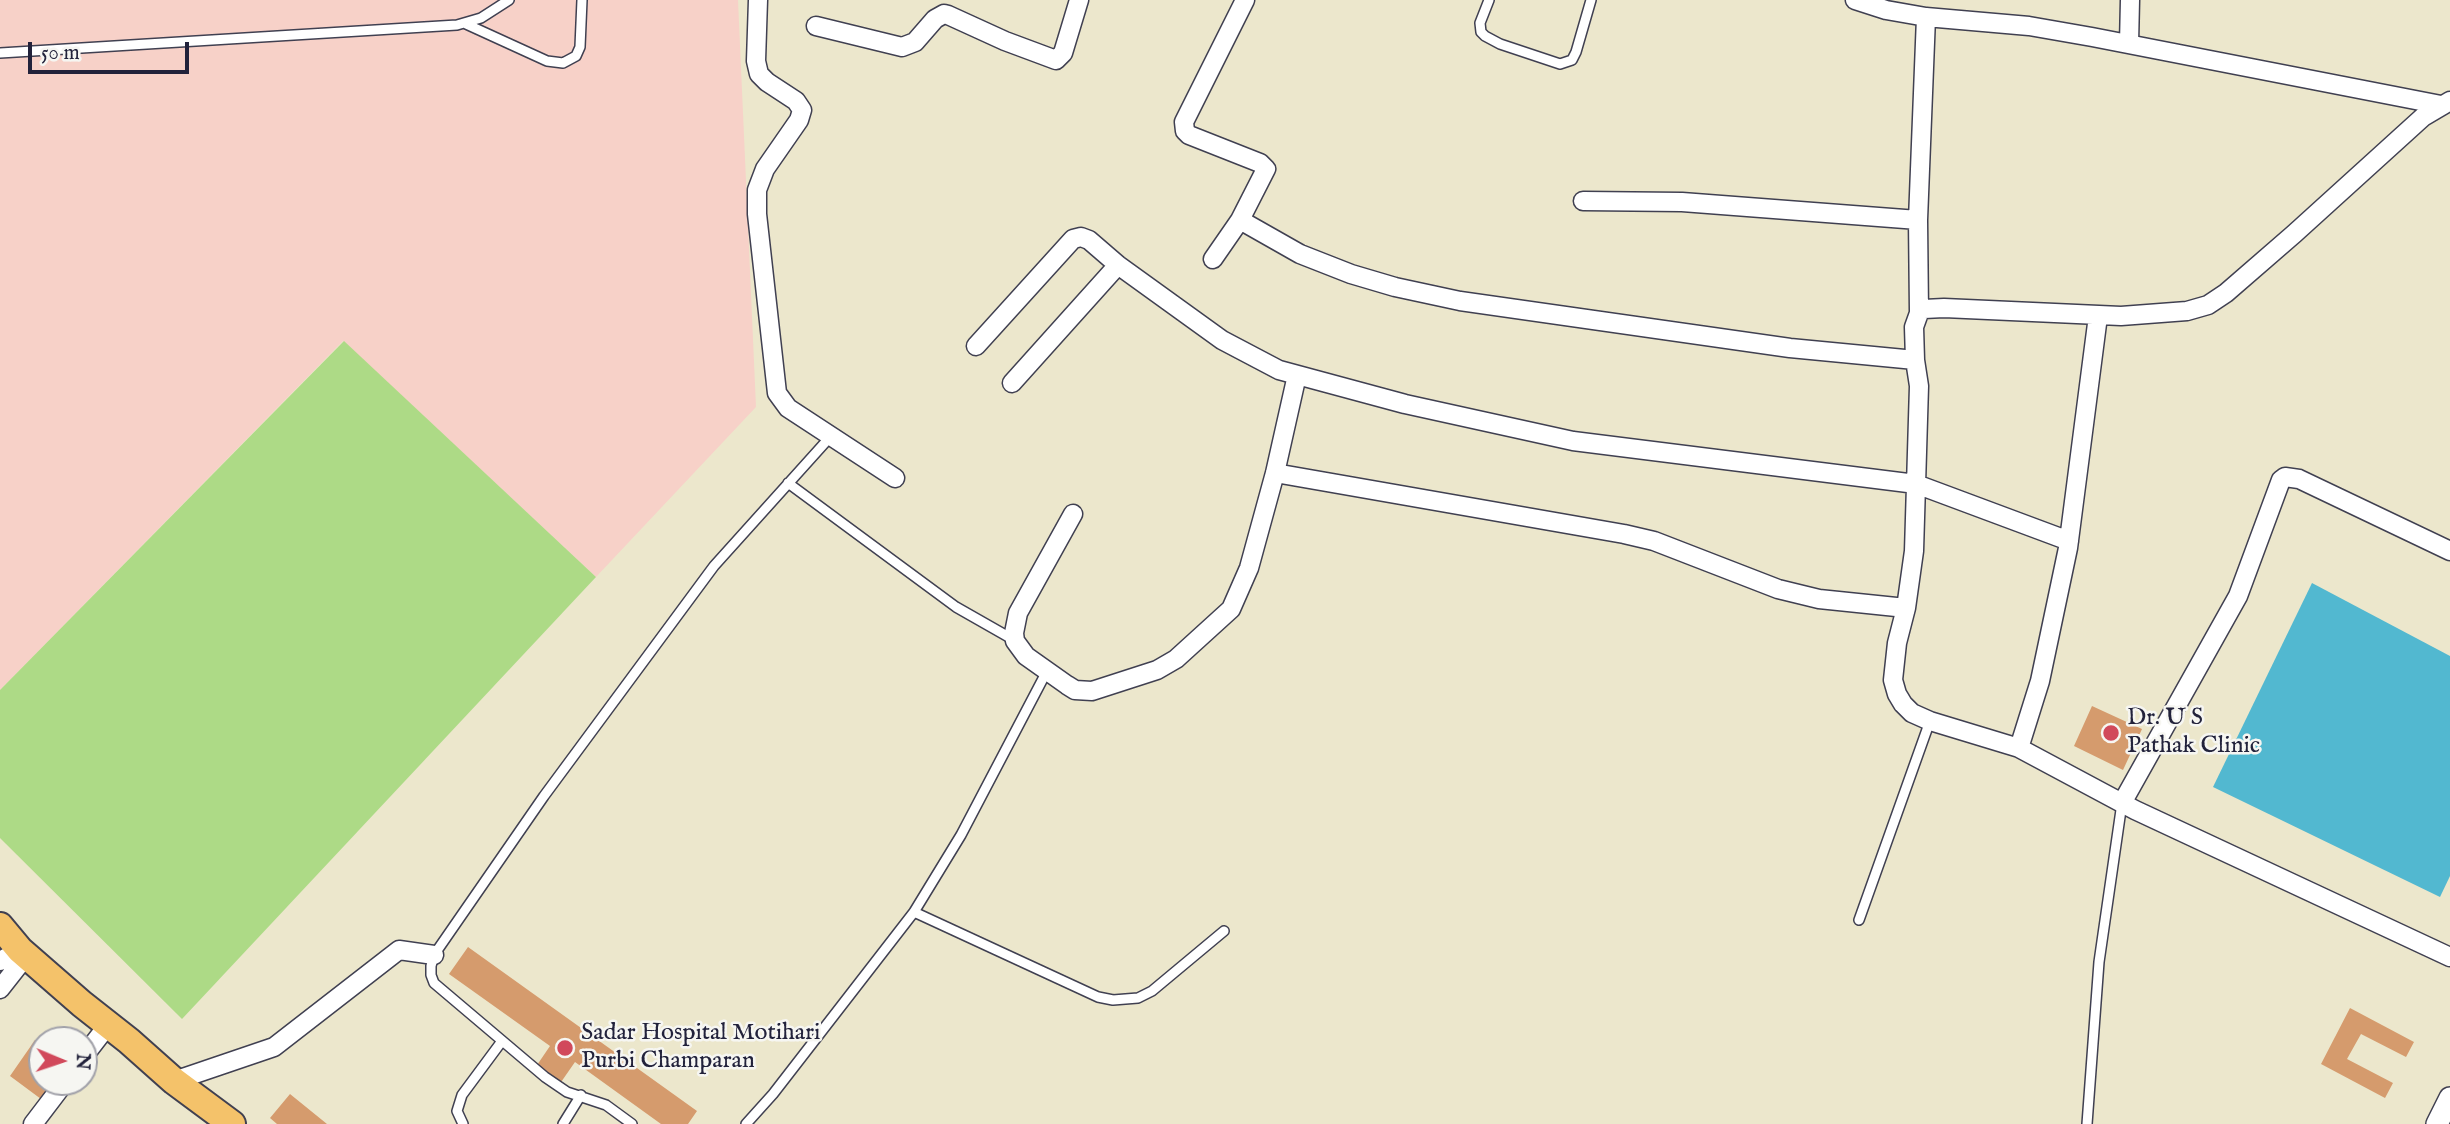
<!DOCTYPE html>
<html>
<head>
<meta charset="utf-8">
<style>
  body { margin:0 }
  #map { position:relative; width:2450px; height:1124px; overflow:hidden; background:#ece7cc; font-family:"IM FELL English",serif }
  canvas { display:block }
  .north { position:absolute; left:28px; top:1026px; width:70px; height:70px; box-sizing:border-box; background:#f6f6f2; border:2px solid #a1a1a9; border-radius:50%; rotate:92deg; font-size:19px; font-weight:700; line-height:28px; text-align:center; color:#22223b }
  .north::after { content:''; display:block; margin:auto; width:24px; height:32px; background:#d1495b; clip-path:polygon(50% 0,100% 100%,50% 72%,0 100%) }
  .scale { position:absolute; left:28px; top:42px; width:161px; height:32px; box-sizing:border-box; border:4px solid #22223b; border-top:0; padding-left:9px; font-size:21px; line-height:24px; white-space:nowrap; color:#22223b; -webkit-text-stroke:5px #f6f6f2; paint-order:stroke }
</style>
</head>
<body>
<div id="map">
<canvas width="2450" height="1124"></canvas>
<div class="north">N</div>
<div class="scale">50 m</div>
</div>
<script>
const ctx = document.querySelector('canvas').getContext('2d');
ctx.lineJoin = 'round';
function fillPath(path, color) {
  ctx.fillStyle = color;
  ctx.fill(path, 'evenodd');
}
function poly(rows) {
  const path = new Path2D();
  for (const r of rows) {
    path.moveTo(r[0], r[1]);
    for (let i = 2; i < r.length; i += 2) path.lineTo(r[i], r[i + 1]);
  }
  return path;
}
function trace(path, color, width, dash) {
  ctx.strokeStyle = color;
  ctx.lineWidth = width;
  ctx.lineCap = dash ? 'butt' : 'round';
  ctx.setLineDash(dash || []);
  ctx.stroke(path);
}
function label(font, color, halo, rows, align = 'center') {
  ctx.font = font + ' "IM FELL English",serif';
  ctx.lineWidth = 5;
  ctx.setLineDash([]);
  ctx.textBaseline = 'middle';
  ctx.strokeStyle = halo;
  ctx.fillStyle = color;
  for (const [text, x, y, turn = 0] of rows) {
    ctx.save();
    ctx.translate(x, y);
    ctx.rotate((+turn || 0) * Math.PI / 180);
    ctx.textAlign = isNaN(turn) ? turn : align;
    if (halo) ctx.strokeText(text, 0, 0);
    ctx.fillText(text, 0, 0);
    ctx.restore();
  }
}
fillPath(poly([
  [0,0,738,0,756,407,596,577,343,341,0,690]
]), '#f7d1c8');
fillPath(poly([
  [344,341,596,577,182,1019,0,838,0,690]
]), '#adda86');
fillPath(poly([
  [2312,583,2450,656,2450,876,2440,897,2213,787]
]), '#52b8d0');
fillPath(poly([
  [2092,706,2142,729,2123,770,2074,746],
  [468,947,697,1111,688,1124,661,1124,575,1062,559,1085,535,1068,550,1046,449,974],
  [2350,1008,2414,1042,2406,1057,2361,1034,2347,1059,2393,1083,2385,1098,2321,1064],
  [35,1040,42,1045,42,1082,53,1082,41,1099,10,1076],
  [290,1094,327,1124,277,1124,270,1118]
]), '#d59b6d');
const service = poly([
  [1489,0,1480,23,1481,32,1485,36,1500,44,1560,64,1572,60,1576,52,1591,0],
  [466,24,547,61,563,63,576,56,580,47,582,0],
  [0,53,457,25,481,18,509,0],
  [788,483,956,607,1014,640],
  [914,912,1098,997,1113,1000,1138,998,1152,991,1224,931],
  [1859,920,1930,721],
  [463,1124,457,1111,462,1095,502,1041],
  [563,1124,581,1095],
  [632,1124,606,1105,567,1092,545,1077,434,983,431,975,431,966,434,955,544,796,714,566,831,436],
  [746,1124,773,1094,914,912,961,835,1047,671],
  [2087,1124,2099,962,2122,803]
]);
const minor = poly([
  [758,0,756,61,759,74,767,82,796,101,802,110,799,120,765,169,757,190,757,214,777,393,788,408,895,478],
  [1855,0,1886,10,1926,17,2029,26,2092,37,2441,105],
  [816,26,902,47,915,42,935,19,944,14,948,15,1005,41,1056,60,1063,53,1079,0],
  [2129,44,2130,0],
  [2450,101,2423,117,2294,234,2226,293,2208,305,2187,311,2121,316,1944,308,1924,309,1919,313,1914,327,1915,360,1919,386,1914,551,1906,608,1897,643,1893,680,1897,694,1903,704,1912,713,1930,721,2019,748,2135,810,2450,957],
  [1583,201,1682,202,1918,220],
  [1240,220,1300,254,1351,274,1395,287,1460,301,1790,348,1915,360],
  [1213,259,1240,220,1266,169,1260,163,1189,135,1185,131,1184,122,1245,0],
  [1919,313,1918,220,1926,17],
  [976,346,1073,239,1081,237,1089,240,1118,265,1222,340,1279,370,1405,404,1573,441,1916,484,2069,541],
  [1012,383,1118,265],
  [1275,473,1624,534,1654,541,1778,589,1819,599,1906,608],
  [1073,514,1018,613,1014,633,1015,641,1026,656,1067,685,1075,690,1092,691,1157,670,1176,659,1231,609,1249,568,1275,473,1297,375],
  [2019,748,2040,681,2068,548,2098,316],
  [2122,803,2238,596,2281,480,2285,477,2299,479,2450,551],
  [0,961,20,950],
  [0,989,26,956],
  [84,1056,108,1025],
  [174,1081,274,1047,399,950,434,955],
  [33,1124,65,1082]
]);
const tertiary = poly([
  [2437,1124,2450,1098]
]);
const primary = poly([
  [0,926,20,950,82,1004,129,1041,174,1081,232,1124]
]);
trace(service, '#404051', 12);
trace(minor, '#404051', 21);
trace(tertiary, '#404051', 24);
trace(primary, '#404051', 30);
trace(service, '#fff', 9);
trace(minor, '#fff', 18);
trace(tertiary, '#fff', 21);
trace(primary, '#f4c26a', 26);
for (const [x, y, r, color] of [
  [2111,733,9,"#d1495b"],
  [565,1048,9,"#d1495b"]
]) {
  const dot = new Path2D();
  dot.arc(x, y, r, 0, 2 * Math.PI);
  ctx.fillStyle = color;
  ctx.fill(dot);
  trace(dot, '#f6f6f2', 2.5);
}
label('24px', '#22223b', '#f6f6f2', [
  ["Dr. U S",2127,719],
  ["Pathak Clinic",2127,747],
  ["Sadar Hospital Motihari",581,1034],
  ["Purbi Champaran",581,1062]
], 'left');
</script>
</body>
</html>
